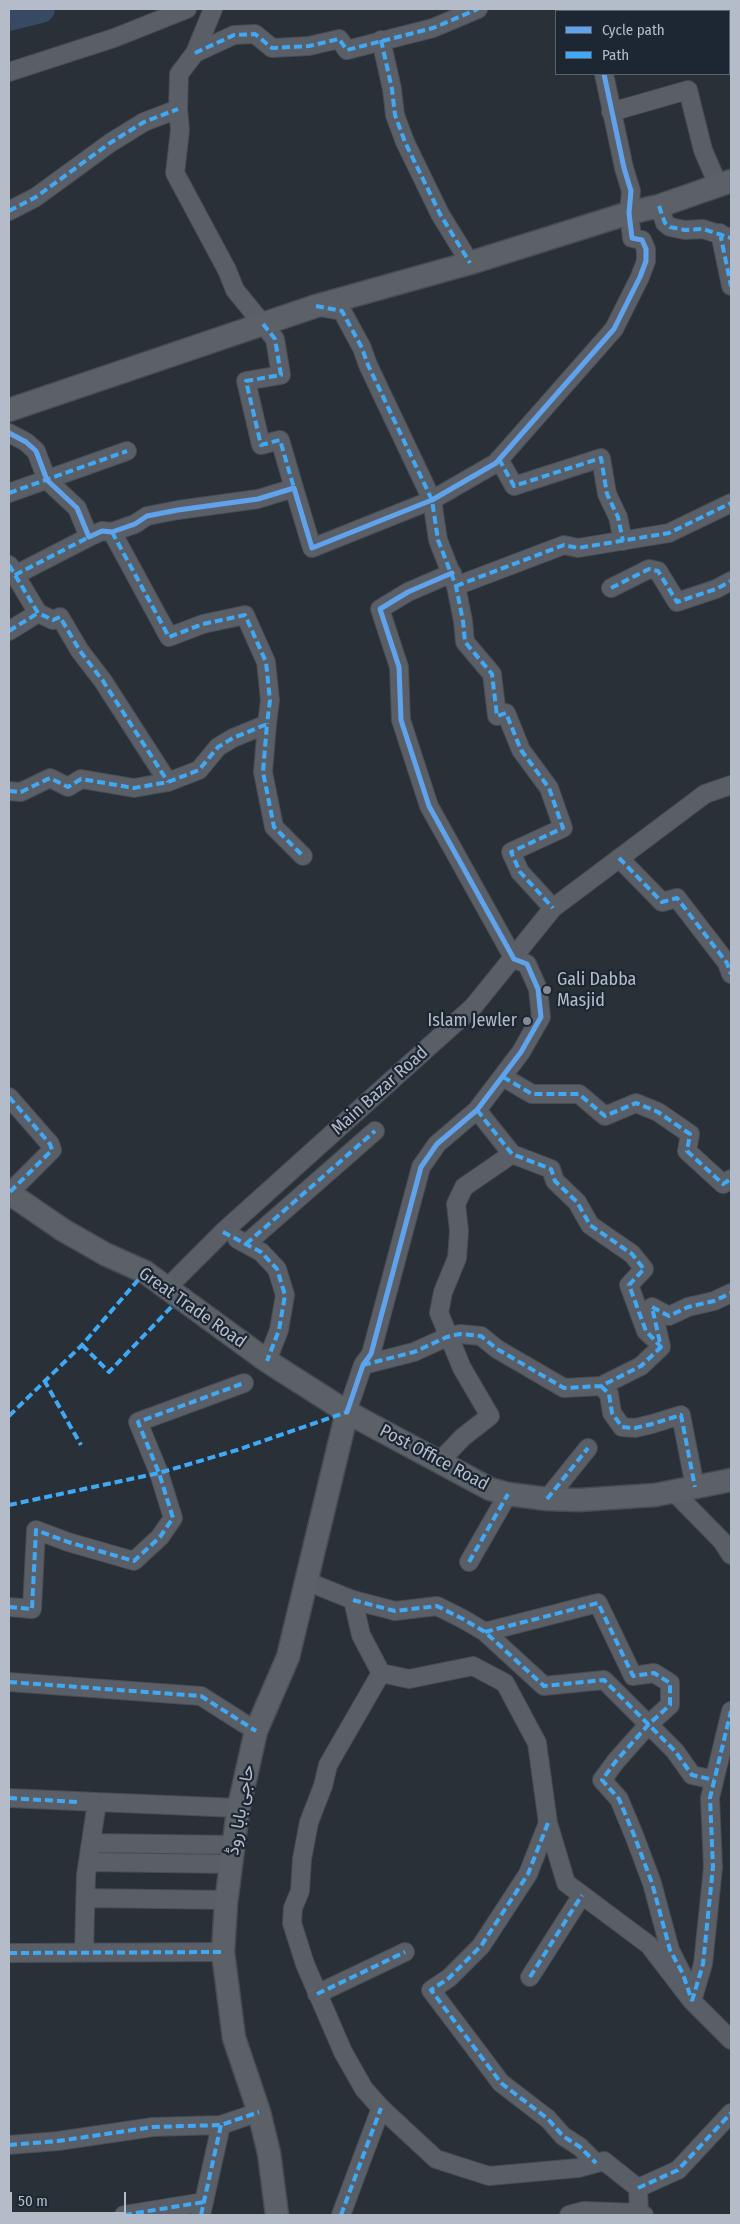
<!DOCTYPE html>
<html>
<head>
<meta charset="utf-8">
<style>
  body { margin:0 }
  #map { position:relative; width:740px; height:2224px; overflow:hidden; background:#2a3038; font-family:"Fira Sans Condensed",sans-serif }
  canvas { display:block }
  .frame { position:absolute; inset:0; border:10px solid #b4bcc9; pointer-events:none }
  .legend { position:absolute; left:555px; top:10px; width:175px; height:65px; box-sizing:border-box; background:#1d2633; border:1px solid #59626f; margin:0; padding:6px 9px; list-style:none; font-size:15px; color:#b4bcc9 }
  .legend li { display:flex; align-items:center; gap:10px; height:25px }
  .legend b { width:25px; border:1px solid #59626f }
  .scale { position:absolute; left:10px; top:2192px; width:116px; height:22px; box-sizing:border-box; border:2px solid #b4bcc9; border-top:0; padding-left:6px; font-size:15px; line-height:18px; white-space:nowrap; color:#b4bcc9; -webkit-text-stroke:4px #1d2633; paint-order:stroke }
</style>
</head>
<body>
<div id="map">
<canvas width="740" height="2224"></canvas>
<div class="frame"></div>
<ul class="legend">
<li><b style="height:6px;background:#60a3ed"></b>Cycle path</li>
<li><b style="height:6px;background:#3fa9f5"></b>Path</li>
</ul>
<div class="scale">50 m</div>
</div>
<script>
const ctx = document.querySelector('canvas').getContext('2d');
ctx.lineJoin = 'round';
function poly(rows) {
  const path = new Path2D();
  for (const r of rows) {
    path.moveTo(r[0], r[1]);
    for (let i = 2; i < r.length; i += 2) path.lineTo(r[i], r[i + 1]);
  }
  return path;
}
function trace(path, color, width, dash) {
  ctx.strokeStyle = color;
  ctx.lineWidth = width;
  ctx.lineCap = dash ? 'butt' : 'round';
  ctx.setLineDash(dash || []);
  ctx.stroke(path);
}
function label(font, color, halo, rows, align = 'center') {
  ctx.font = font + ' "Fira Sans Condensed",Vazirmatn,sans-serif';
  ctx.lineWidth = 4.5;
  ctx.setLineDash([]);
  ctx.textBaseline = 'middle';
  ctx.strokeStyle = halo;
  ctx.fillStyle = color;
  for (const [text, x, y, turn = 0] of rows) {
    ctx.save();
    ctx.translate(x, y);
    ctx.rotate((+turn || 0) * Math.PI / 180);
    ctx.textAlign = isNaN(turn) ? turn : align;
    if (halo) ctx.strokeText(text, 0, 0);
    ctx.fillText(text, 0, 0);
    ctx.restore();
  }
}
trace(poly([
  [9,17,41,9]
]), '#384963', 28);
const minor = poly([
  [213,9,195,53,179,74,178,109,180,130,175,173,227,270,235,290,275,339,281,375,246,381,261,445,280,440,294,488],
  [606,11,607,9],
  [381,40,392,89,395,115,405,142,440,214,470,263],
  [195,53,234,35,255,34,272,48,309,46,339,39,347,50,433,28,478,9],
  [9,72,114,38,187,9],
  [611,112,688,90,703,150,718,185],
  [659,206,665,223,670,227,685,230,703,229,731,238],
  [9,211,36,197,110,143,144,122,178,109],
  [720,233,731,286],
  [319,307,342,311,362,348,368,365,432,500,438,540,456,586,463,621,465,642,492,674,497,716,506,713,521,750,549,788,563,828,511,852,520,872,553,908],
  [9,433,26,442,36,451,47,480,77,508,89,537,102,531,112,532,135,524,147,516,178,510,258,499,294,488,312,548,432,500,496,463,614,329,640,277,646,261,646,249,642,240,632,238,629,213,631,191,624,168,604,74],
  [499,459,514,486,601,458,607,494,618,517,623,541],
  [9,493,127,451],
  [112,532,169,637,203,624,245,615,266,662,270,700,267,724],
  [9,565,38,613,53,620,60,617,80,651,103,681,168,782],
  [15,575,89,537],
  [456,586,564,545,578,548,669,533,731,503],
  [611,588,649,569,658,571,677,602,716,589,731,581],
  [9,631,38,613],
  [9,791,21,792,50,778,68,787,81,779,134,788,168,782,199,770,218,747,233,738,267,724,263,772,274,827,303,856],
  [619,858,662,902,677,898,727,963,731,974],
  [503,1077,532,1094,579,1094,605,1116,636,1103,658,1112,690,1134,687,1151,723,1184,731,1179],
  [9,1097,50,1144,52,1150,9,1193],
  [477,1110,512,1154,551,1169,555,1181,577,1202,590,1225,632,1254,644,1269,629,1285,646,1331,652,1337],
  [237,1239,261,1252,277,1269,285,1295,279,1330,267,1361],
  [246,1244,375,1131],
  [167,1288,223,1232,473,1007,553,908,705,794,731,785],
  [363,1365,414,1352,447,1337,460,1334,481,1336,497,1349,564,1388,601,1386,641,1366,661,1347,652,1307,669,1316,688,1307,714,1301,731,1293],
  [601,1386,609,1394,612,1413,622,1427,635,1428,652,1424,681,1415,695,1487],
  [347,1412,363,1365,371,1354,421,1167,437,1144,477,1110,521,1052,541,1017,538,989,527,964,514,959,429,806,401,720,399,667,380,609,408,592,452,573],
  [439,1462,463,1437,490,1416,462,1368,439,1313,443,1292,457,1258,459,1231,456,1204,464,1187,512,1154],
  [673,1491,722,1541,731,1555],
  [547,1499,588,1448],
  [469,1562,508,1494],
  [306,1581,353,1600,361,1635,381,1673,409,1679,473,1666,505,1683,537,1743,548,1823,566,1883,649,1945,692,2001,731,2040],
  [353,1600,395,1611,437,1606,463,1619,485,1632,544,1686,604,1680,675,1751,692,1775,714,1780],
  [9,1607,32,1609,36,1530,68,1542,134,1561,160,1537,173,1518,159,1473,138,1422,244,1383],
  [485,1632,598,1603,633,1676,654,1673,670,1683,670,1705,649,1724,616,1761,602,1780,619,1799,634,1835,652,1883,670,1950,685,1980],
  [381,1673,328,1765,323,1786,309,1822,302,1859,300,1891,293,1908,292,1923,305,1964,343,2052,364,2089,381,2108,436,2159,489,2176,578,2168,604,2161,638,2188,639,2213],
  [9,1682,201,1696,256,1731],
  [9,1798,97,1802,86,1875,84,1953],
  [97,1802,238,1808],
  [548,1823,528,1874,481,1946,449,1978,431,1990,501,2083,548,2119,563,2136,580,2147,596,2163],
  [91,1843,234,1845],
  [88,1862,231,1864],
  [85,1898,226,1900],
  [9,1953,223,1952],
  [530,1977,582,1895],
  [317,1994,405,1952],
  [692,2001,703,1964,713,1867,710,1798,731,1711],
  [9,2145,58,2141,153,2127,221,2125,259,2112],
  [638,2188,678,2170,731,2113],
  [124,2215,204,2202],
  [201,2215,221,2125],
  [341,2215,381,2108],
  [569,2215,584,2211,639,2213,644,2215]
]);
const major = poly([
  [9,410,316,306,470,263,629,213,659,206,731,181],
  [9,1193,63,1230,105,1254,145,1272,267,1361,347,1412,490,1489,508,1494,547,1499,579,1500,655,1495,731,1480],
  [277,2215,269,2153,259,2112,234,2038,223,1952,226,1903,238,1811,256,1731,288,1657,347,1412]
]);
trace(minor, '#484c53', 20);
trace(major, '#484c55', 25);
trace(minor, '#5a5e66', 18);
trace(major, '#5c6168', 22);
trace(poly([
  [606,11,607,9],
  [381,40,392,89,395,115,405,142,440,214,470,263],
  [195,53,234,35,255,34,272,48,309,46,339,39,347,50,433,28,478,9],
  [659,206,665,223,670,227,685,230,703,229,731,238],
  [9,211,36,197,110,143,144,122,178,109],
  [720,233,731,286],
  [316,306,342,311,362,348,368,365,432,500,438,540,456,586,463,621,465,642,492,674,497,716,506,713,521,750,549,788,563,828,511,852,520,872,553,908],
  [263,324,275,339,281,375,246,381,261,445,280,440,294,488],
  [499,459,514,486,601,458,607,494,618,517,623,541],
  [9,493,127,451],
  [112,532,169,637,203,624,245,615,266,662,270,700,267,724],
  [9,565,38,613,53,620,60,617,80,651,103,681,168,782],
  [15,575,89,537],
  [456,586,564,545,578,548,669,533,731,503],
  [611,588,649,569,658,571,677,602,716,589,731,581],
  [9,631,38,613],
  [9,791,21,792,50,778,68,787,81,779,134,788,168,782,199,770,218,747,233,738,267,724,263,772,274,827,303,856],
  [619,858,662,902,677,898,727,963,731,974],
  [503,1077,532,1094,579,1094,605,1116,636,1103,658,1112,690,1134,687,1151,723,1184,731,1179],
  [9,1097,50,1144,52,1150,9,1193],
  [477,1110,512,1154,551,1169,555,1181,577,1202,590,1225,632,1254,644,1269,629,1285,646,1331,661,1347],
  [223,1232,261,1252,277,1269,285,1295,279,1330,267,1361],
  [246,1244,375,1131],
  [82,1345,109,1372,179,1299],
  [363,1365,414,1352,447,1337,460,1334,481,1336,497,1349,564,1388,601,1386,641,1366,661,1347,652,1307,669,1316,688,1307,714,1301,731,1293],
  [44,1380,81,1445],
  [601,1386,609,1394,612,1413,622,1427,635,1428,652,1424,681,1415,695,1487],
  [9,1416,82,1345,145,1272],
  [547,1499,588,1448],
  [9,1505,159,1473,237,1450,347,1412,348,1407],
  [469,1562,508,1494],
  [353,1600,395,1611,437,1606,463,1619,485,1632,544,1686,604,1680,675,1751,692,1775,714,1780],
  [9,1607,32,1609,36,1530,68,1542,134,1561,160,1537,173,1518,159,1473,138,1422,244,1383],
  [485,1632,598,1603,633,1676,654,1673,670,1683,670,1705,649,1724,616,1761,602,1780,619,1799,634,1835,652,1883,670,1950,683,1974,692,2001],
  [9,1682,201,1696,256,1731],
  [9,1798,77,1802],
  [548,1823,528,1874,481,1946,449,1978,431,1990,501,2083,548,2119,563,2136,580,2147,596,2163],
  [9,1953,223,1952],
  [530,1977,582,1895],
  [317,1994,405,1952],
  [692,2001,703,1964,713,1867,710,1798,731,1711],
  [9,2145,58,2141,153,2127,221,2125,259,2112],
  [638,2188,678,2170,731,2113],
  [124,2215,204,2202],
  [201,2215,221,2125],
  [341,2215,381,2108]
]), '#3fa9f5', 4, [8, 4]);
trace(poly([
  [9,433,26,442,36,451,47,480,77,508,89,537,102,531,112,532,135,524,147,516,178,510,258,499,294,488,312,548,432,500,496,463,614,329,640,277,646,261,646,249,642,240,632,238,629,213,631,191,624,168,604,74],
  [347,1412,363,1365,371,1354,421,1167,437,1144,477,1110,521,1052,541,1017,538,989,527,964,514,959,429,806,401,720,399,667,380,609,408,592,452,573]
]), '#60a3ed', 5);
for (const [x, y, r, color] of [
  [547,990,5,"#848b96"],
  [527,1021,5,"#848b96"]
]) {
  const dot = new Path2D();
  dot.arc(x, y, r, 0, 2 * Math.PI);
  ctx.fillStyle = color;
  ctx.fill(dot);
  trace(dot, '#1d2633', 2);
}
label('18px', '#b4bcc9', '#1d2633', [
  ["Gali Dabba",557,980],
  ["Masjid",557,1001],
  ["Islam Jewler",517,1021,"right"]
], 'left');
label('18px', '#b4bcc9', '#1d2633', [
  ["Main Bazar Road",380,1091,-42],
  ["Great Trade Road",192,1308,35],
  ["Post Office Road",434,1458,28],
  ["حاجی بابا روڈ",241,1810,-80]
]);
</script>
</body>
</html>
